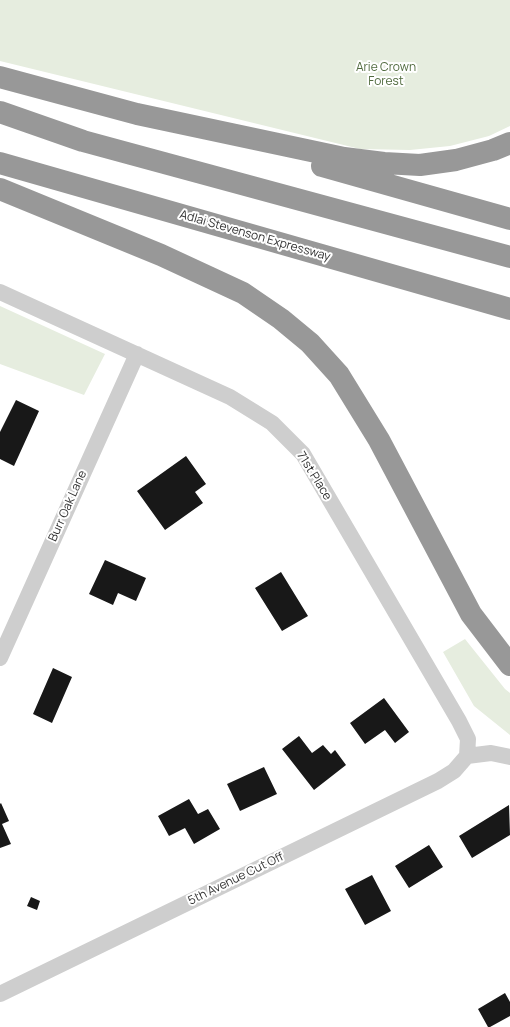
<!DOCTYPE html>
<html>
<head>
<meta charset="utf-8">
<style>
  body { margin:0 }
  canvas { display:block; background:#fff }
</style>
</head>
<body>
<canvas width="510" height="1027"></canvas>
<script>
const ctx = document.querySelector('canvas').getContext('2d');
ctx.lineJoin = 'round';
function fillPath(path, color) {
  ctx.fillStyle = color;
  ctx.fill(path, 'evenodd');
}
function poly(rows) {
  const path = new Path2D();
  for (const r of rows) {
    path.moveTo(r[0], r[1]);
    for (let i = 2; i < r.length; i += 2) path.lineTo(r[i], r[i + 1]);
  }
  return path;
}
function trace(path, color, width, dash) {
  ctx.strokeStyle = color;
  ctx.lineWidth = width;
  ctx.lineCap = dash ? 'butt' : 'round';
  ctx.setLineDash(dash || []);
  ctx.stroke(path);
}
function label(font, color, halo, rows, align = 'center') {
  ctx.font = font + ' Manrope,sans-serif';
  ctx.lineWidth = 4;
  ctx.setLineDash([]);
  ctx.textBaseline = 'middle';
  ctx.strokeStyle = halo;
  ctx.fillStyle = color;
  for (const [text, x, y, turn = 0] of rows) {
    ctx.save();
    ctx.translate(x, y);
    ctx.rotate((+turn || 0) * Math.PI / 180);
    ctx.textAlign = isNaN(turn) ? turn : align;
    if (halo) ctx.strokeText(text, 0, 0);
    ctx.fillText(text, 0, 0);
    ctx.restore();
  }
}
fillPath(poly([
  [0,0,510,0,510,126,489,136,450,146,410,150,360,149,0,61],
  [0,306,105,354,84,395,0,364],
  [465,639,505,689,510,693,510,735,474,706,443,652]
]), '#e6eddf');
fillPath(poly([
  [16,400,39,411,14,466,0,459,0,432],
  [186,456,206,484,195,492,203,503,165,530,137,491],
  [105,560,146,578,136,601,118,593,113,605,89,594],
  [281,572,308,616,282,631,255,588],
  [53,668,72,677,52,723,33,714],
  [384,698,409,732,395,743,385,730,365,744,350,723],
  [299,736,312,753,323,745,331,754,335,750,346,765,314,790,282,749],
  [264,767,277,794,240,811,227,784],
  [189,799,198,814,208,809,220,829,194,844,185,828,169,836,158,816],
  [1,803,9,821,2,824,11,844,0,848,0,804],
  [509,805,510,835,472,858,459,836],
  [429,845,443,867,409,888,395,866],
  [372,875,391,911,365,925,345,889],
  [31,897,40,901,37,910,27,906],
  [505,993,510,1002,510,1016,490,1027,488,1027,478,1009]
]), '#181818');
trace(poly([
  [0,292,230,397,272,423,303,454,459,721,468,739,467,756],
  [0,658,137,354],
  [467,756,491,753,510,757],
  [0,994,438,781,454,771,467,756]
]), '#cecece', 16);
trace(poly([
  [0,77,137,114,344,158,384,163,420,165,456,160,493,150,510,143],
  [0,112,83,141,510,257],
  [0,163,510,309],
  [322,166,510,219],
  [0,189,161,255,243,293,281,319,310,343,339,375,379,440,471,614,510,665]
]), '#989898', 22);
label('12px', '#516b3f', '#fff', [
  ["Arie Crown",386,68],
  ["Forest",386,82]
]);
label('12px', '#313131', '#fff', [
  ["Adlai Stevenson Expressway",255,236,16],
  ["71st Place",314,476,58],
  ["Burr Oak Lane",68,506,-66],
  ["5th Avenue Cut Off",236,879,-26]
]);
</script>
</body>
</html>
